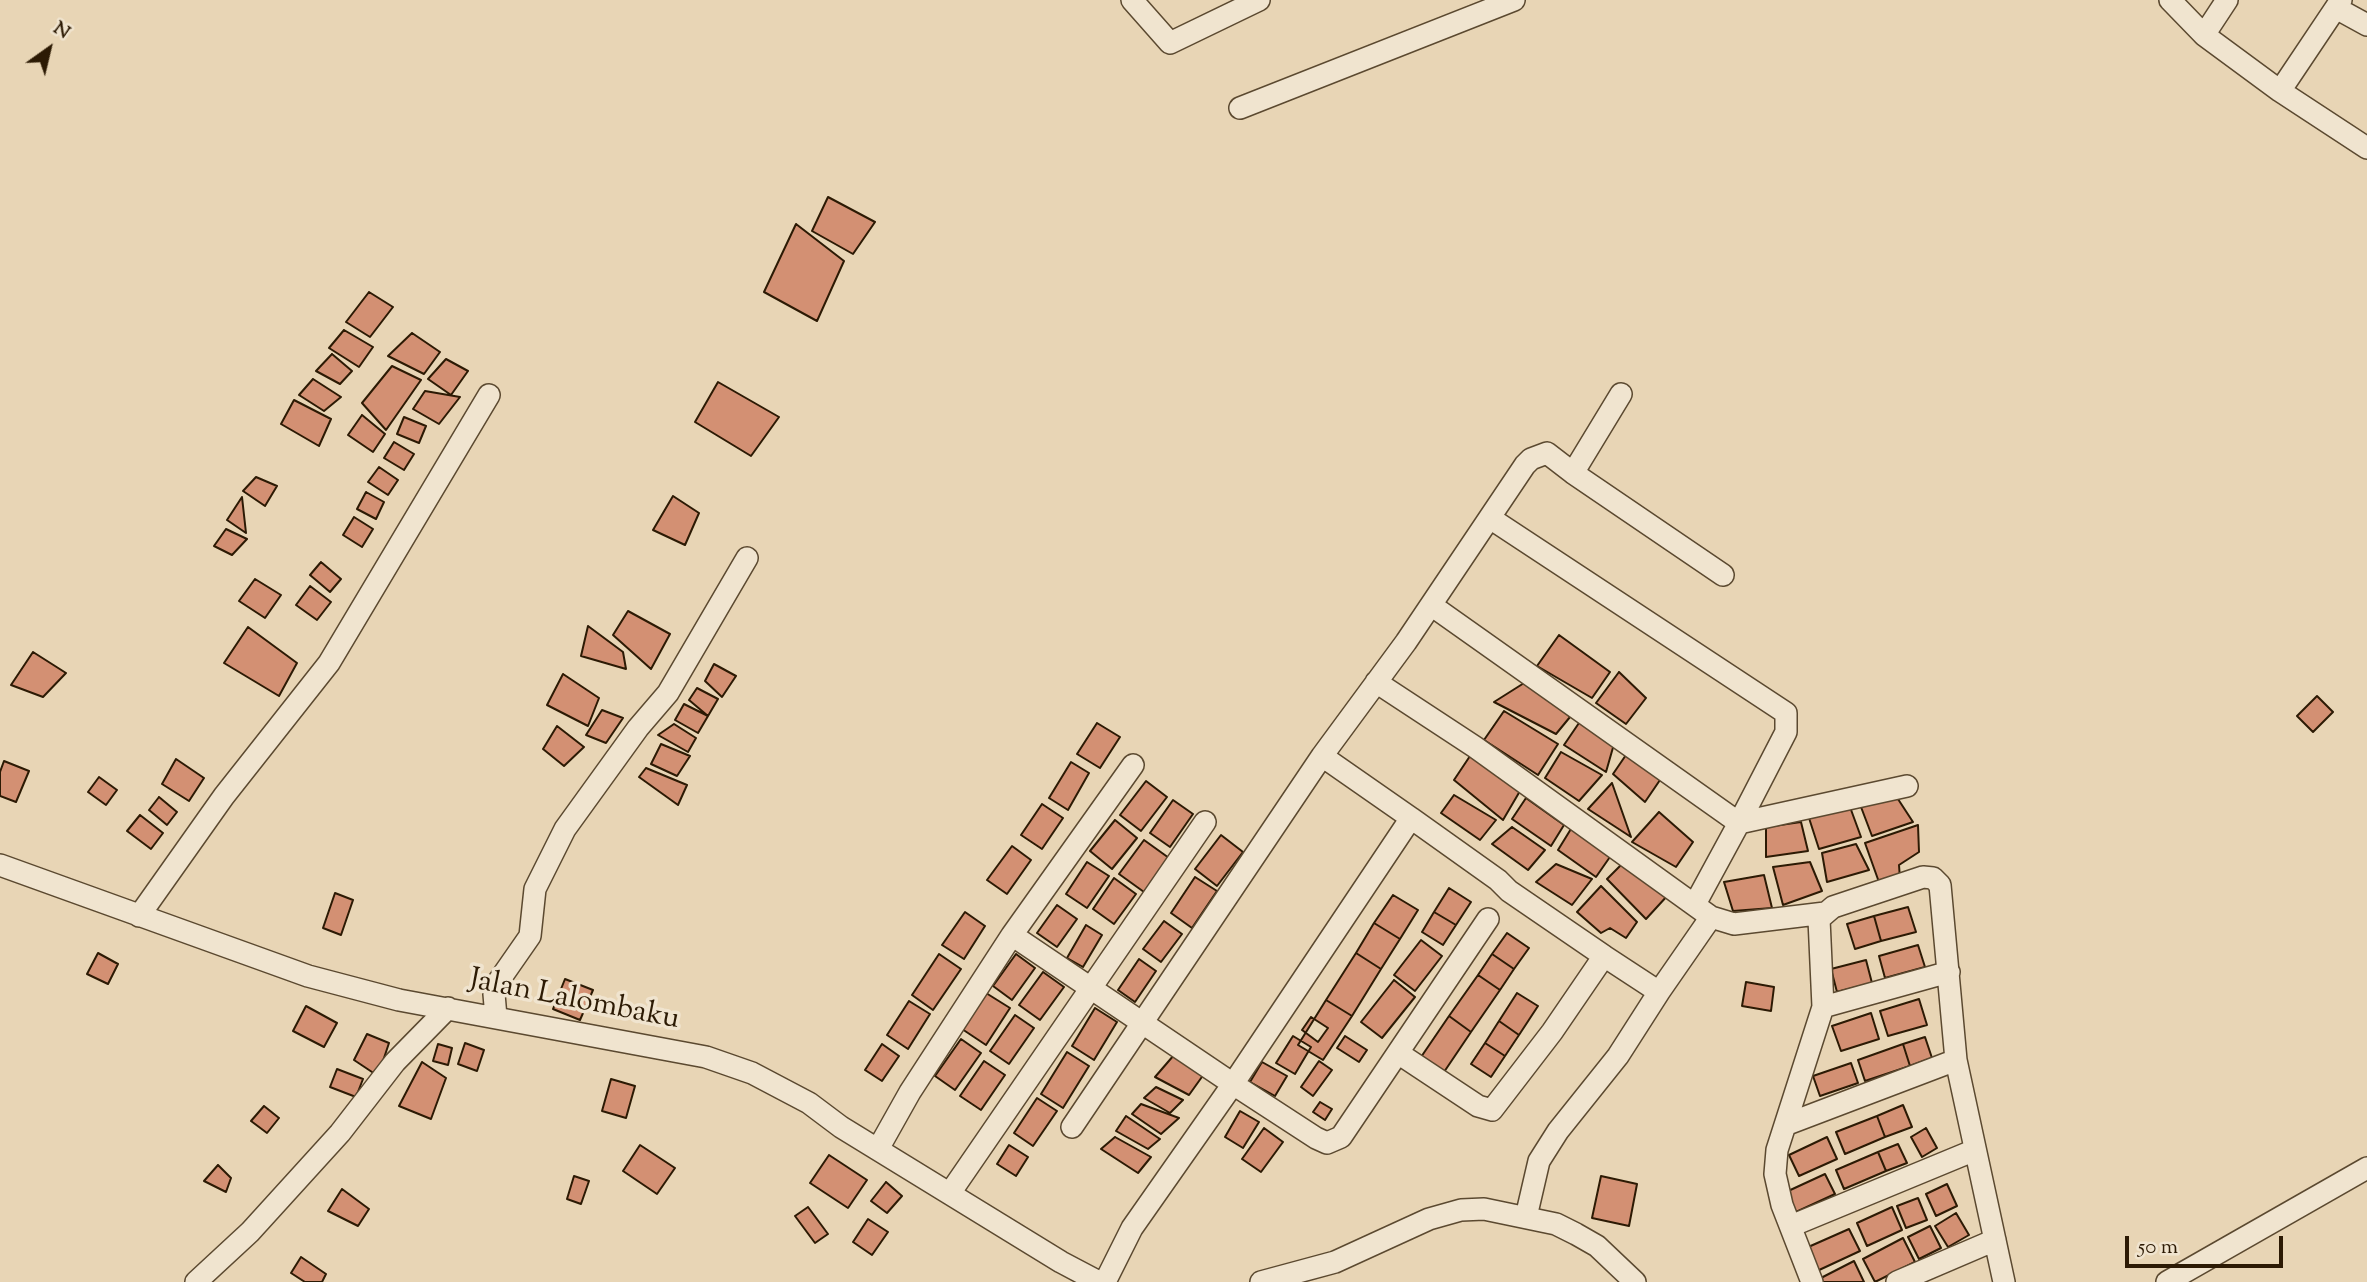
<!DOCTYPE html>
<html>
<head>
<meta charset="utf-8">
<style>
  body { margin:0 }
  #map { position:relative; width:2367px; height:1282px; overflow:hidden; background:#e8d5b5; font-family:"Sorts Mill Goudy",serif }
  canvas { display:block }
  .north { position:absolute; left:14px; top:14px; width:70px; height:70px; -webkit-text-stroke:5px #f0e4cf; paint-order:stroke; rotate:34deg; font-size:19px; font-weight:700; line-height:28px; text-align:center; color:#2c1a04 }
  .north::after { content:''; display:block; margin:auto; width:24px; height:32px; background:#2c1a04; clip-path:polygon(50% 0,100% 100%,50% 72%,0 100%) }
  .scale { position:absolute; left:2125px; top:1236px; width:158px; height:32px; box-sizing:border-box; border:4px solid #2c1a04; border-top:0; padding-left:9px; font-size:21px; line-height:24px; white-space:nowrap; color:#2c1a04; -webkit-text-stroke:5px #f0e4cf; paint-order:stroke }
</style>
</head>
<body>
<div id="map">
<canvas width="2367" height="1282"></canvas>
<div class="north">N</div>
<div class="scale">50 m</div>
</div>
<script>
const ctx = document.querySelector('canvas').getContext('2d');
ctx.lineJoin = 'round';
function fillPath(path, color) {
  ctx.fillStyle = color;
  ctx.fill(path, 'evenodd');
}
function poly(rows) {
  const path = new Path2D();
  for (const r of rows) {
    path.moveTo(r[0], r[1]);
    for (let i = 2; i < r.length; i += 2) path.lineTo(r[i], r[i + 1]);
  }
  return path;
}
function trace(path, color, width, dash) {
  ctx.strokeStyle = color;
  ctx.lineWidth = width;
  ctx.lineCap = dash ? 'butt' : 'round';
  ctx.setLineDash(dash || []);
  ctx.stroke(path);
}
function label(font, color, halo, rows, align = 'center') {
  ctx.font = font + ' "Sorts Mill Goudy",serif';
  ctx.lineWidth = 7;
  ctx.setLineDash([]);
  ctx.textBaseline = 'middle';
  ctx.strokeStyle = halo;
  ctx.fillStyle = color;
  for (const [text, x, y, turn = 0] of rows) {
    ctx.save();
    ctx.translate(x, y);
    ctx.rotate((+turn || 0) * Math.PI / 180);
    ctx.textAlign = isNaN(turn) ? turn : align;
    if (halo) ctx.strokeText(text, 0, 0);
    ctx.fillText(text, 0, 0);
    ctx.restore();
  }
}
const building = poly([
  [828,197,875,222,853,254,812,231,828,197],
  [796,224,844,261,817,321,764,292,796,224],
  [369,292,393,307,370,337,346,322,369,292],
  [344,330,373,347,359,367,329,348,344,330],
  [412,333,440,352,424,374,388,356,412,333],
  [332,354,352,371,340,384,316,371,332,354],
  [446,359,468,371,451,395,428,379,446,359],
  [392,366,421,380,386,430,362,403,392,366],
  [313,379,341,397,324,411,299,395,313,379],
  [718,382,779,417,751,456,695,422,718,382],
  [425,391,460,397,439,424,413,409,425,391],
  [294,400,331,419,319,446,281,424,294,400],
  [362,415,385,434,373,452,348,435,362,415],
  [404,417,426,426,419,443,397,434,404,417],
  [394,442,414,454,404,470,384,458,394,442],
  [379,467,398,480,388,495,368,482,379,467],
  [256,477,277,486,265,506,243,491,256,477],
  [366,492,384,502,376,519,357,509,366,492],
  [673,496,699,513,685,545,653,530,673,496],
  [242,497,246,533,227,520,242,497],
  [354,517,373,529,362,547,343,535,354,517],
  [226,529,247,539,232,555,214,546,226,529],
  [321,562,341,579,330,592,310,575,321,562],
  [255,579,281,595,265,618,239,601,255,579],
  [310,586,331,602,317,620,296,605,310,586],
  [628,611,670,634,651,669,613,635,628,611],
  [588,626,623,652,626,669,581,656,588,626],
  [248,627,297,663,279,696,224,663,248,627],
  [1559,635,1610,672,1592,698,1537,666,1559,635],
  [33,652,66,673,43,697,11,685,33,652],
  [714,664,736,676,722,697,705,681,714,664],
  [1619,672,1646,698,1626,724,1596,703,1619,672],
  [563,674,599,698,588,726,547,705,563,674],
  [1532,678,1570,717,1556,734,1494,702,1532,678],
  [697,688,718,699,708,716,689,700,697,688],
  [2317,696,2333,712,2313,732,2297,716,2317,696],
  [684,704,708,716,698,733,675,720,684,704],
  [602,710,623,718,606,743,586,735,602,710],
  [1504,711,1558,744,1538,775,1484,740,1504,711],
  [1581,720,1614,744,1606,772,1564,745,1581,720],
  [1097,723,1120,737,1100,768,1077,754,1097,723],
  [674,724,696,738,688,752,658,735,674,724],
  [557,726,584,747,564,766,543,749,557,726],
  [661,744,690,756,677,776,651,764,661,744],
  [1474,750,1520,791,1503,820,1454,780,1474,750],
  [1561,752,1602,775,1579,801,1545,778,1561,752],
  [1628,752,1660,780,1645,802,1613,774,1628,752],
  [176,759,204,778,189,801,162,784,176,759],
  [4,761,29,771,16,802,0,796,0,772,4,761],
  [1071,762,1089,773,1068,810,1049,798,1071,762],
  [646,768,687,785,678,805,639,777,646,768],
  [99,777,117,790,106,805,88,792,99,777],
  [1146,781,1167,797,1141,831,1120,815,1146,781],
  [1612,783,1631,837,1588,809,1612,783],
  [1454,795,1496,820,1480,840,1441,813,1454,795],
  [1896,796,1913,822,1872,836,1861,807,1896,796],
  [159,797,177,812,167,825,149,810,159,797],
  [1526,798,1564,825,1551,846,1512,819,1526,798],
  [1173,800,1193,814,1170,847,1150,833,1173,800],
  [1042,804,1063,818,1042,849,1021,835,1042,804],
  [1850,807,1861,837,1819,849,1809,818,1850,807],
  [1659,812,1693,842,1676,867,1632,842,1659,812],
  [140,815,163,833,151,849,127,831,140,815],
  [1115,820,1137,838,1112,869,1090,851,1115,820],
  [1801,822,1808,851,1766,857,1766,827,1801,822],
  [1574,824,1612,854,1596,877,1558,850,1574,824],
  [1918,825,1919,852,1899,865,1900,879,1880,885,1865,843,1918,825],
  [1512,827,1545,850,1528,870,1492,844,1512,827],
  [1221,835,1243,852,1217,886,1195,869,1221,835],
  [1144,840,1169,858,1144,892,1119,874,1144,840],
  [1856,844,1869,870,1827,882,1822,853,1856,844],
  [1012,846,1031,860,1007,894,987,880,1012,846],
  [1087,862,1109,876,1087,908,1066,894,1087,862],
  [1624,862,1668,895,1646,919,1607,879,1624,862],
  [1810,862,1822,891,1783,905,1773,867,1810,862],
  [1556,864,1592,879,1572,905,1536,882,1556,864],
  [1764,875,1772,908,1733,911,1724,882,1764,875],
  [1195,877,1217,891,1192,928,1171,913,1195,877],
  [1114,878,1136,894,1114,924,1093,909,1114,878],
  [1601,886,1637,922,1626,938,1610,928,1601,933,1577,912,1601,886],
  [1449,888,1471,902,1456,925,1434,912,1449,888],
  [335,893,353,900,341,935,323,928,335,893],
  [1393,895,1418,910,1400,939,1374,923,1393,895],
  [1057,905,1077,919,1057,947,1037,933,1057,905],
  [1908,907,1916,932,1881,941,1874,916,1908,907],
  [965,912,985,926,964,959,942,945,965,912],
  [1434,912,1456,925,1443,945,1422,932,1434,912],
  [1874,916,1881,941,1855,949,1847,924,1874,916],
  [1164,921,1182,934,1161,962,1143,949,1164,921],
  [1374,923,1400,939,1381,969,1356,953,1374,923],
  [1086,925,1102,935,1083,967,1067,958,1086,925],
  [1507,933,1529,948,1514,969,1492,954,1507,933],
  [1421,940,1442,956,1415,991,1394,975,1421,940],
  [1918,945,1925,967,1885,978,1879,956,1918,945],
  [98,953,118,964,108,984,87,974,98,953],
  [1356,953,1381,969,1352,1016,1326,1000,1356,953],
  [939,954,961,969,933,1010,912,995,939,954],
  [1016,954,1035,968,1012,1000,993,986,1016,954],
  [1492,954,1514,969,1500,990,1478,975,1492,954],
  [1139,959,1156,971,1135,1002,1118,990,1139,959],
  [1866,960,1872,983,1837,992,1831,969,1866,960],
  [1043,972,1064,987,1040,1020,1019,1005,1043,972],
  [1478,975,1500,990,1471,1032,1449,1016,1478,975],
  [565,979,593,990,580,1020,553,1009,565,979],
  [1394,980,1415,997,1382,1038,1361,1022,1394,980],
  [1746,982,1774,987,1771,1011,1742,1006,1746,982],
  [986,993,1010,1008,986,1045,962,1029,986,993],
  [1517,993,1538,1006,1519,1035,1499,1021,1517,993],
  [1919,999,1927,1025,1888,1036,1880,1011,1919,999],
  [1326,1000,1352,1016,1323,1060,1298,1045,1326,1000],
  [909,1001,930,1014,908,1049,887,1035,909,1001],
  [306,1006,337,1023,324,1047,293,1031,306,1006],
  [1095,1008,1117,1022,1094,1060,1072,1046,1095,1008],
  [1871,1013,1879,1039,1841,1051,1832,1026,1871,1013],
  [1015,1015,1034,1028,1009,1064,990,1051,1015,1015],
  [1449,1016,1471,1032,1442,1075,1419,1060,1449,1016],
  [1311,1017,1328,1028,1318,1042,1302,1030,1311,1017],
  [1499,1021,1519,1035,1505,1056,1485,1043,1499,1021],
  [367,1034,389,1043,378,1076,354,1060,367,1034],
  [1293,1036,1311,1047,1295,1074,1276,1063,1293,1036],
  [1345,1036,1367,1050,1359,1062,1337,1048,1345,1036],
  [1925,1037,1932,1058,1910,1066,1903,1044,1925,1037],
  [961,1039,981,1053,955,1090,935,1076,961,1039],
  [465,1043,484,1050,477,1071,458,1064,465,1043],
  [1485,1043,1505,1056,1491,1077,1471,1064,1485,1043],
  [438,1044,452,1048,448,1065,433,1061,438,1044],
  [882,1044,899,1056,882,1081,865,1070,882,1044],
  [1903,1044,1910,1066,1865,1081,1858,1060,1903,1044],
  [1067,1052,1089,1066,1063,1108,1041,1094,1067,1052],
  [1174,1055,1204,1074,1189,1095,1155,1077,1174,1055],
  [984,1061,1005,1075,981,1110,960,1096,984,1061],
  [1319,1061,1332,1070,1313,1096,1301,1087,1319,1061],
  [422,1062,446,1078,431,1119,399,1106,422,1062],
  [1262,1062,1287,1076,1275,1096,1250,1082,1262,1062],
  [1851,1063,1858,1083,1820,1096,1813,1076,1851,1063],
  [337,1069,363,1079,356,1097,330,1087,337,1069],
  [611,1079,635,1086,626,1118,602,1111,611,1079],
  [1156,1087,1183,1100,1170,1113,1144,1098,1156,1087],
  [1037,1098,1057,1111,1033,1146,1014,1133,1037,1098],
  [1320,1102,1332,1109,1325,1120,1313,1112,1320,1102],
  [1141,1104,1179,1118,1161,1134,1132,1114,1141,1104],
  [1903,1105,1912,1127,1885,1137,1877,1116,1903,1105],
  [264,1106,279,1118,267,1133,251,1121,264,1106],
  [1240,1111,1259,1122,1243,1148,1225,1137,1240,1111],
  [1126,1116,1160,1139,1148,1149,1116,1131,1126,1116],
  [1877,1116,1885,1137,1845,1154,1836,1132,1877,1116],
  [1264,1128,1283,1142,1261,1172,1242,1159,1264,1128],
  [1926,1128,1937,1148,1922,1157,1911,1137,1926,1128],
  [1115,1137,1151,1157,1138,1173,1101,1149,1115,1137],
  [1827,1137,1837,1159,1799,1176,1789,1155,1827,1137],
  [1898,1144,1907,1163,1886,1171,1878,1152,1898,1144],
  [640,1145,675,1168,657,1194,623,1171,640,1145],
  [1009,1145,1028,1157,1016,1176,997,1164,1009,1145],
  [1878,1152,1886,1171,1844,1189,1836,1170,1878,1152],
  [829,1155,867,1180,848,1208,810,1183,829,1155],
  [218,1165,231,1178,226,1192,204,1181,218,1165],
  [1825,1174,1835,1194,1796,1212,1786,1192,1825,1174],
  [574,1176,589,1181,581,1204,567,1199,574,1176],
  [1601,1176,1637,1184,1629,1226,1592,1218,1601,1176],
  [886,1182,902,1196,887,1213,871,1201,886,1182],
  [1947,1184,1957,1206,1936,1216,1926,1194,1947,1184],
  [342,1189,369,1209,358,1226,328,1211,342,1189],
  [1918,1198,1927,1220,1906,1228,1897,1206,1918,1198],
  [808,1207,828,1234,815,1243,795,1216,808,1207],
  [1892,1207,1902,1230,1867,1246,1857,1223,1892,1207],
  [1956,1213,1969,1235,1948,1247,1935,1226,1956,1213],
  [868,1219,888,1232,872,1255,853,1242,868,1219],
  [1930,1226,1941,1248,1919,1259,1908,1237,1930,1226],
  [1849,1229,1860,1251,1817,1271,1806,1248,1849,1229],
  [1903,1238,1915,1262,1875,1282,1863,1259,1903,1238],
  [301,1257,326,1274,322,1282,305,1282,291,1273,301,1257],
  [1854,1261,1864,1282,1817,1282,1817,1280,1854,1261]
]);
fillPath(building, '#d39073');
trace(building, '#2c1a04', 2);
const street = poly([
  [1132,0,1170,43,1259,0],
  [2170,0,2204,35,2280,91,2367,148],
  [2336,8,2367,25],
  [2204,35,2227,0],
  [2280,91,2341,0],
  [1240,108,1514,0],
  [1573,473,1723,575],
  [1490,518,1786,713,1786,732,1739,823],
  [1431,605,1739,823,1695,904],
  [1376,682,1475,747,1711,917,1734,924,1825,913],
  [1739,823,1907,786],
  [0,865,308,976,399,1000,706,1057,752,1073,809,1103,841,1127,1061,1262,1099,1282],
  [139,916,224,796,329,663,489,395],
  [1012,935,1233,1084,1411,818,1322,756,1406,642,1525,465,1531,459,1547,453,1573,473,1621,394],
  [1604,956,1659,992,1711,917],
  [1823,1007,1949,972],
  [496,1017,494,994,498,982,530,936,535,889,565,829,638,728,668,693,747,558],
  [1398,1053,1478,1106,1492,1110,1552,1032,1604,956,1509,891,1498,880,1411,818],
  [1785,1125,1956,1060],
  [1072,1127,1322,756],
  [878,1149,910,1092,1012,935,1133,765],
  [950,1193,1205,822],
  [1526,1217,1539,1161,1558,1131,1618,1056,1659,992],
  [1791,1226,1975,1150],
  [196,1282,250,1232,340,1133,395,1062,448,1008],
  [1105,1282,1132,1228,1233,1084,1316,1138,1327,1143,1341,1137,1488,919],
  [1261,1282,1335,1262,1429,1219,1461,1210,1484,1209,1556,1224,1576,1234,1597,1246,1635,1282],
  [1812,1282,1782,1205,1775,1174,1777,1150,1823,1007,1819,919,1833,907,1923,877,1933,878,1940,885,1956,1060,2004,1282],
  [1897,1282,1995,1240],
  [2167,1282,2367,1168]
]);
trace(street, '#5b4930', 24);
trace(street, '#f0e4cf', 21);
label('30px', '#2c1a04', '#f0e4cf', [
  ["Jalan Lalombaku",574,1002,11]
]);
</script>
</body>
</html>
